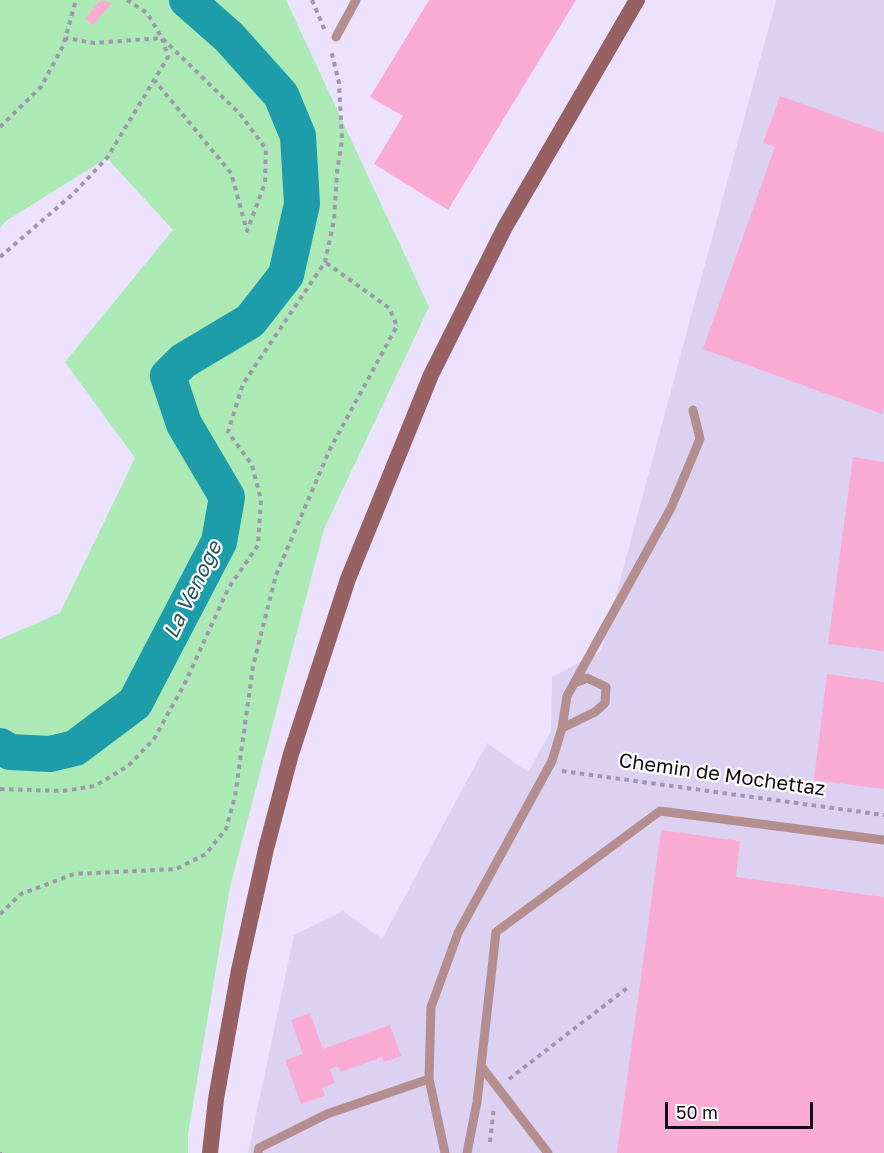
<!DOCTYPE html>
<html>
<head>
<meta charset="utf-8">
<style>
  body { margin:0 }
  #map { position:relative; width:884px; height:1153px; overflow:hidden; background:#ede2fe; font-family:"Golos Text",sans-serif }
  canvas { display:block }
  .scale { position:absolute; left:665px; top:1102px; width:148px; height:27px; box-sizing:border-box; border:3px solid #100b16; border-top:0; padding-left:8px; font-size:18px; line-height:21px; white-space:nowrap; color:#100b16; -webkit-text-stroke:4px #fff; paint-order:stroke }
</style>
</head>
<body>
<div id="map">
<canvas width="884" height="1153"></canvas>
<div class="scale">50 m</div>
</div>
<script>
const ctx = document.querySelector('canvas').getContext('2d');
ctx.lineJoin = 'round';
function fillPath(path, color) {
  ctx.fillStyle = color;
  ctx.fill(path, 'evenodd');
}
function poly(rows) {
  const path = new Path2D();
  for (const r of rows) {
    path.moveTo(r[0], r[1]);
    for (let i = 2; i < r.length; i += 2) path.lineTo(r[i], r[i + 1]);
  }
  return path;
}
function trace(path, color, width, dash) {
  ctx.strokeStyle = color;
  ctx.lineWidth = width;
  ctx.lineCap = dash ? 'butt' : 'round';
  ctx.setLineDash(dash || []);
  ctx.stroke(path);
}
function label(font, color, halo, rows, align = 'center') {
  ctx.font = font + ' "Golos Text",sans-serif';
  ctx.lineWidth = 4.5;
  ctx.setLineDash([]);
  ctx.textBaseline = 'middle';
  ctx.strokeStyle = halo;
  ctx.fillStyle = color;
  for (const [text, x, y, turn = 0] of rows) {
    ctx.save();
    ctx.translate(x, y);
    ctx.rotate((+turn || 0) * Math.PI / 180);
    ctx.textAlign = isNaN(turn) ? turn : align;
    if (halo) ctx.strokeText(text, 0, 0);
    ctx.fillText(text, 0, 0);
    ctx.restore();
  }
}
fillPath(poly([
  [776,0,884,0,884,1153,248,1153,294,935,343,911,382,939,487,743,528,772,551,731,552,677,601,651]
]), '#ddd1f1');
fillPath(poly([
  [0,0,286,0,429,307,324,529,230,887,188,1133,188,1153,0,1153,0,639,60,613,135,458,65,362,173,230,107,158,6,221,0,228]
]), '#abeab4');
trace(poly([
  [0,746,10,752,50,754,75,748,135,703,219,542,227,497,184,424,168,376,183,361,250,321,286,275,302,204,298,136,281,95,229,37,187,0]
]), '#1d9caa', 36);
fillPath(poly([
  [101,0,112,3,93,25,85,18],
  [429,0,576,0,448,210,374,164,403,116,370,97],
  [780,96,884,133,884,407,882,414,703,349,775,147,763,143],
  [853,457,884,462,884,651,828,644],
  [827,674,884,682,884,789,814,780],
  [661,830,740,841,736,877,884,897,884,1153,617,1153],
  [310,1013,323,1049,390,1025,401,1056,384,1062,382,1057,341,1072,338,1066,330,1069,335,1083,322,1088,325,1096,301,1104,285,1060,303,1054,291,1020]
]), '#f9abd3');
trace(poly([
  [127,0,147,13,162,38,240,114,266,149,265,183,247,231,231,173,155,81],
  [312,0,325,31],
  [0,127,41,87,63,46,76,0],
  [0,257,73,194,107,158,168,57,162,38,94,43,66,38],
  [562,771,884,815],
  [0,789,63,791,95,786,128,766,154,739,185,683,228,589,258,545,261,500,252,465,228,432,243,384,325,262,334,220,337,172,342,140,339,83,331,50],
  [0,914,21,894,74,874,176,869,206,854,226,829,235,797,253,666,276,575,330,449,397,326,389,308,325,262],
  [509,1079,627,988],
  [490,1142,494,1106],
  [0,1152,0,1153]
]), '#a097ad', 4, [4.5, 4.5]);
trace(poly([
  [336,37,356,0],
  [562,728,595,712,605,703,606,687,587,678,575,683],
  [481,1066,548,1153],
  [258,1153,259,1148,327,1114,429,1079],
  [445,1153,429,1079,431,1007,458,933,552,761,562,728,567,696,671,508,700,439,693,410],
  [467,1153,477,1102,496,932,660,811,884,840]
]), '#b48d8e', 9);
trace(poly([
  [210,1153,216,1099,239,970,266,849,291,754,348,579,431,375,505,227,637,0]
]), '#976163', 16);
label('20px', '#100b16', '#fff', [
  ["Chemin de Mochettaz",722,775,8]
]);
label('italic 21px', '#26575d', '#fff', [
  ["La Venoge",193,590,-64]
]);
</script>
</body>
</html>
